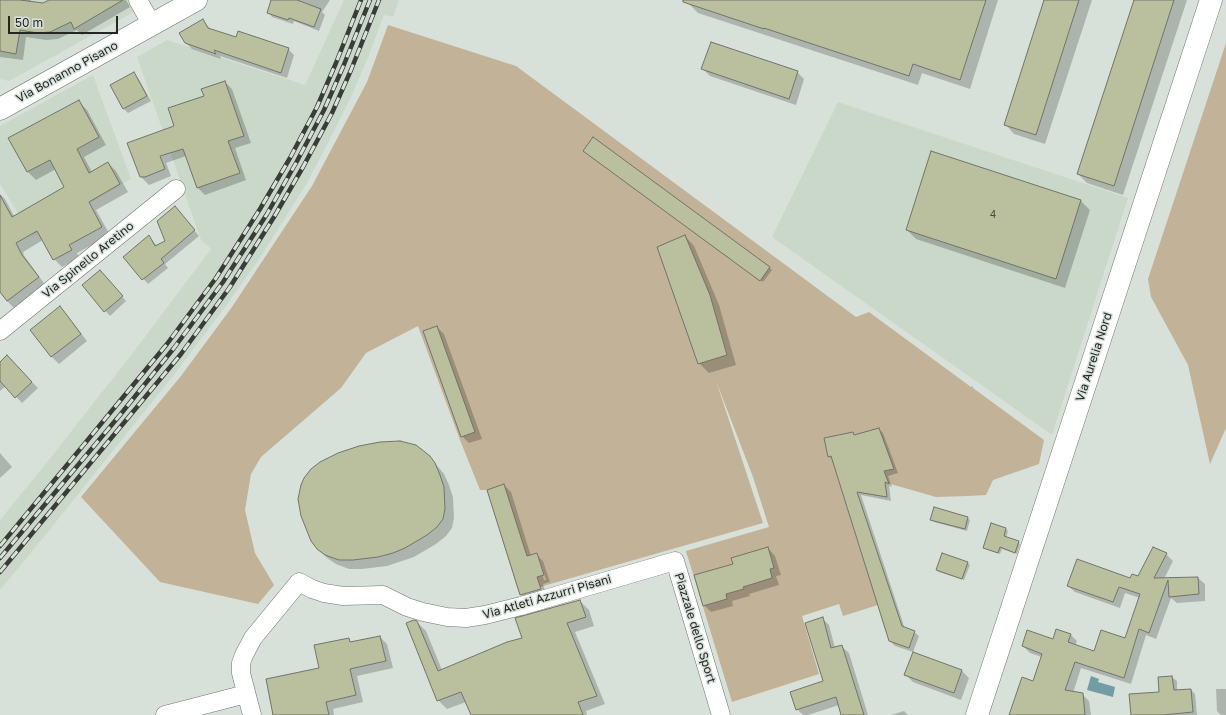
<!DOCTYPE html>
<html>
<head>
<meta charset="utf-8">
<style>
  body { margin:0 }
  #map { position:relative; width:1226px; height:715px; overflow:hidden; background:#d8e1d9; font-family:"Golos Text",sans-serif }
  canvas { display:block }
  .scale { position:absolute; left:8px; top:16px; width:110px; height:18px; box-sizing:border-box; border:2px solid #232623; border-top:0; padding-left:5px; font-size:12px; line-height:14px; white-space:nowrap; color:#232623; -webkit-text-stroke:3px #d8e1d9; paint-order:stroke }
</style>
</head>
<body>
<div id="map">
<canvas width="1226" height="715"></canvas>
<div class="scale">50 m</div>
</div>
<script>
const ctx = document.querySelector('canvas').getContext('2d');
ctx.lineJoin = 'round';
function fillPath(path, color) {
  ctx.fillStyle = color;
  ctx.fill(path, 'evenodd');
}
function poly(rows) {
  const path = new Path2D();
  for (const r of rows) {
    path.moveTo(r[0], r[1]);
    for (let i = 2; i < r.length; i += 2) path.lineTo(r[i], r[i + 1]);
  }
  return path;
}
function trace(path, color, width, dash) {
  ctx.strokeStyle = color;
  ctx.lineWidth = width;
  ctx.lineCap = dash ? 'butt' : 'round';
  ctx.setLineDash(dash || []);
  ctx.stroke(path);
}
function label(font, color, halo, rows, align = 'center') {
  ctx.font = font + ' "Golos Text",sans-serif';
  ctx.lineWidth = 3;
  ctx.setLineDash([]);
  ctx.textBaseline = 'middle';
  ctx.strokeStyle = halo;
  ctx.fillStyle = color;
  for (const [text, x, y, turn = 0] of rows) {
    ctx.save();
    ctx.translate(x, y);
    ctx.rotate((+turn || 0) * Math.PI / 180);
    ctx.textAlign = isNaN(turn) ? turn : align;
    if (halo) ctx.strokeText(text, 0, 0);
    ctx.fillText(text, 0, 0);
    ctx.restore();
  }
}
fillPath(poly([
  [0,0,128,0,134,12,9,81,0,79],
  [344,0,399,0,393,17,384,15,367,60,351,97,331,137,307,183,260,258,226,306,173,376,35,548,0,590,0,520,48,461,135,350,211,249,201,240,137,57,167,40,305,85],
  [93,75,131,179,32,236,0,184,0,126],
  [838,102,1128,198,1052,435,772,237]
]), '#cad8ca');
fillPath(poly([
  [388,25,516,66,856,317,869,312,971,387,973,386,973,388,1044,440,1039,464,993,480,986,495,968,496,936,497,866,477,863,467,837,475,878,605,843,616,839,604,802,616,819,674,732,702,686,551,769,527,753,477,716,381,763,523,519,593,487,490,480,490,460,440,418,326,366,353,341,388,261,457,251,474,245,510,255,553,274,585,258,604,160,582,81,497,181,376,232,307,312,186,367,82],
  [1226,43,1226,428,1210,464,1188,365,1151,297,1148,279]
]), '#c2b297');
fillPath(poly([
  [1091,676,1099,679,1098,682,1115,687,1113,697,1087,690]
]), '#739da5');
fillPath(poly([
  [0,0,31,0,31,3,63,7,59,0,126,0,130,7,82,35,77,30,58,39,46,40,26,37,23,60,0,57],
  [272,0,330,0,322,12,325,15,319,31,294,21,293,24,272,17,268,12],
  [689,0,998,0,970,89,922,73,918,85,698,13,688,3],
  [1045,0,1092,0,1045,144,1014,134,1005,124],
  [1134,0,1187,0,1123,195,1087,183,1078,174],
  [203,20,211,30,237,38,288,49,294,55,287,78,220,56,221,59,192,49,186,43],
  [703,69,797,72,804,79,796,105,710,76],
  [134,73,138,78,151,101,128,113,124,109,111,85],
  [225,82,232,89,251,143,235,148,246,180,205,195,198,188,186,156,166,163,171,176,149,185,142,178,129,144,176,126,205,97],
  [79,102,87,110,106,145,84,157,92,172,108,163,116,171,128,192,96,210,110,235,77,253,79,258,62,267,54,259,43,240,23,252,24,253,23,254,46,286,15,309,7,301,0,291,0,194,5,199,14,216,66,187,56,169,36,180,28,172],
  [593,138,770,268,772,270,763,282,586,152],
  [932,152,1081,201,1090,210,1065,288,916,239,907,230],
  [179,212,199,236,165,264,168,268,148,284,124,257,149,236,157,246,166,242],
  [685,236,694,246,719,305,736,365,709,373,699,363],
  [104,276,126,301,110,316,83,286],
  [60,308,67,315,87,341,59,364,52,357,31,331],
  [437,327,444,334,482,439,469,443,462,436],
  [7,357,38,388,22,403,6,386,0,391,0,364],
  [879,429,883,433,898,473,888,476,892,487,889,486,891,501,861,495,905,629,914,632,919,636,913,652,895,646,890,641,833,460,829,456,853,433,856,436],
  [0,453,12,467,0,478],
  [429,456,444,474,449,485,453,497,454,518,452,528,446,536,436,544,414,557,387,566,362,569,349,569,336,564,327,558,311,541,302,516],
  [504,485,511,492,531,556,536,554,543,561,550,582,543,584,547,596,528,602,521,595,488,490],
  [538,561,540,561,546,580,544,580],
  [968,518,970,520,967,531,934,522,932,520],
  [991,524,1006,529,1008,531,1006,538,1018,542,1020,544,1017,554,1002,549,1000,554,986,549,984,547],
  [768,548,775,556,781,575,776,576,779,585,749,594,750,596,732,601,733,606,711,612,704,605],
  [943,554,968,563,970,565,964,580,939,572,937,570],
  [1166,554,1173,561,1164,579,1198,578,1205,584,1205,601,1177,603,1171,598,1156,639,1146,635,1131,684,1081,668,1073,693,1082,694,1089,701,1091,715,1010,715,1034,682,1042,657,1030,653,1023,646,1054,640,1070,634,1077,641,1075,646,1095,653,1125,639,1140,598,1125,593,1120,608,1075,592,1068,586,1139,577],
  [580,601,589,610,594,626,575,632,605,704,586,711,587,715,472,715,466,702,447,709,438,700,417,622,426,631,442,670,523,638],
  [822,618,829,625,835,648,841,646,849,653,868,715,842,715,839,705,808,715,803,715,797,709,825,682],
  [380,637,387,644,393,668,357,676,363,702,333,709,334,715,274,715,348,639,352,643],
  [913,654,962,671,969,678,961,700,913,682,906,675],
  [1172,677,1177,681,1177,691,1191,690,1195,694,1197,715,1132,715,1160,693],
  [1216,689,1226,689,1226,715,1221,715,1217,711],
  [904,711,908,715,891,715]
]), '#0003');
const building = poly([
  [0,0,20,0,43,3,49,0,123,0,74,29,71,22,50,32,38,33,20,30,16,54,0,51,0,0],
  [271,0,297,0,321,9,314,27,289,18,288,20,267,13,271,0],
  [683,0,986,0,960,80,913,64,909,76,764,28,764,29,683,2,683,0],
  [1044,0,1079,0,1036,135,1004,125,1044,0],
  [1134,0,1174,0,1114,186,1077,174,1134,0],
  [203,19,208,28,236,37,238,31,289,48,281,73,214,50,216,54,185,43,179,33,203,19],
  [711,42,798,71,789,99,701,69,711,42],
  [134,72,147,96,123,109,110,85,134,72],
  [225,81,244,136,228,141,240,173,197,188,183,149,160,156,165,169,145,177,140,177,127,143,174,126,168,108,204,96,201,89,225,81],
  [79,100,99,137,77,149,89,173,108,162,120,184,89,202,102,227,69,245,72,250,53,260,37,231,16,243,22,255,39,277,7,301,0,292,0,195,12,217,64,187,50,160,27,172,8,138,79,100],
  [593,137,770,267,760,281,583,151,593,137],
  [931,151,1081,200,1056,279,906,230,931,151],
  [175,206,195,230,161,259,164,263,142,280,123,257,149,235,155,246,165,241,157,221,175,206],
  [685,235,710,295,727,355,698,364,657,247,685,235],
  [100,270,123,296,104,312,82,285,100,270],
  [60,306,81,334,51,357,30,330,60,306],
  [437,326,475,432,461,437,423,331,437,326],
  [7,355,32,382,15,398,0,381,0,362,7,355],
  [879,428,894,469,884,471,889,484,885,482,887,497,857,492,902,626,915,631,909,648,889,641,831,456,828,457,824,438,853,432,854,435,879,428],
  [400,441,416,445,430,456,435,463,440,475,444,487,445,509,443,519,437,527,427,535,405,548,393,553,378,557,353,560,339,560,325,555,317,549,311,541,301,516,298,499,301,485,304,478,311,469,320,462,338,453,359,446,380,442,400,441],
  [504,484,527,556,537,553,544,575,537,577,541,589,520,595,487,490,504,484],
  [934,507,968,517,965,529,930,520,934,507],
  [991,523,1006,528,1004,536,1019,541,1015,553,1000,547,998,553,983,548,991,523],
  [768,547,774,568,770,569,772,578,743,587,744,589,726,594,727,599,703,606,694,575,733,564,731,558,768,547],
  [1153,547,1167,553,1154,578,1198,577,1199,594,1169,597,1168,580,1149,633,1139,629,1124,678,1075,662,1065,690,1083,693,1085,715,1009,715,1022,677,1033,681,1042,654,1022,646,1027,630,1053,639,1056,629,1071,634,1068,642,1094,651,1101,630,1125,638,1140,594,1119,587,1113,602,1067,586,1077,559,1130,578,1132,574,1138,576,1153,547],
  [942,553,968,562,962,579,936,570,942,553],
  [580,600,586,617,567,623,597,696,578,702,583,715,471,715,461,692,437,701,406,623,414,620,417,621,438,671,507,642,522,638,515,618,580,600],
  [823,617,831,648,842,645,864,715,841,715,836,697,796,710,790,692,823,681,805,623,823,617],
  [380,636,386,661,350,669,356,695,326,702,329,715,273,715,266,679,319,668,314,645,349,638,350,642,380,636],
  [913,652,962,670,954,693,904,675,913,652],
  [1172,676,1174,690,1191,689,1193,712,1163,715,1131,715,1129,694,1159,692,1158,677,1172,676]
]);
fillPath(building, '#babf9d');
trace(building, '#72746a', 1);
const street = poly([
  [138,0,152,25],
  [0,331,176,189],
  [165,715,246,694],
  [252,715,241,673,241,663,244,655,253,638,299,582,312,589,324,593,343,596,383,595,407,607,423,612,447,617,466,618,485,615,521,606,675,561,721,715]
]);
const secondary = poly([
  [0,109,196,0]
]);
const primary = poly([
  [977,715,1211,0]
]);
trace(street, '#6e756e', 19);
trace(secondary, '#6e756e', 23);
trace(primary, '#6e756e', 23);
trace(street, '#fff', 18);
trace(secondary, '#fff', 22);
trace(primary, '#fff', 22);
const rail = poly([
  [0,546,167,344,216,278,260,209,290,158,317,107,336,63,361,0],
  [0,558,120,415,174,348,223,282,267,214,296,163,324,110,343,67,370,0],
  [0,572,181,354,230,287,274,217,303,167,332,113,351,70,379,0]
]);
trace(rail, '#393c39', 4.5);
trace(rail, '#d8e1d9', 3, [9]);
label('10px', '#494c42', null, [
  ["4",993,215]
]);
label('12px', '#232623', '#d8e1d9', [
  ["Via Bonanno Pisano",67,72,-29],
  ["Via Spinello Aretino",88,260,-39],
  ["Via Aurelia Nord",1094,357,-72],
  ["Via Atleti Azzurri Pisani",547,597,-16],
  ["Piazzale dello Sport",695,628,73]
]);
</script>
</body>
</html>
